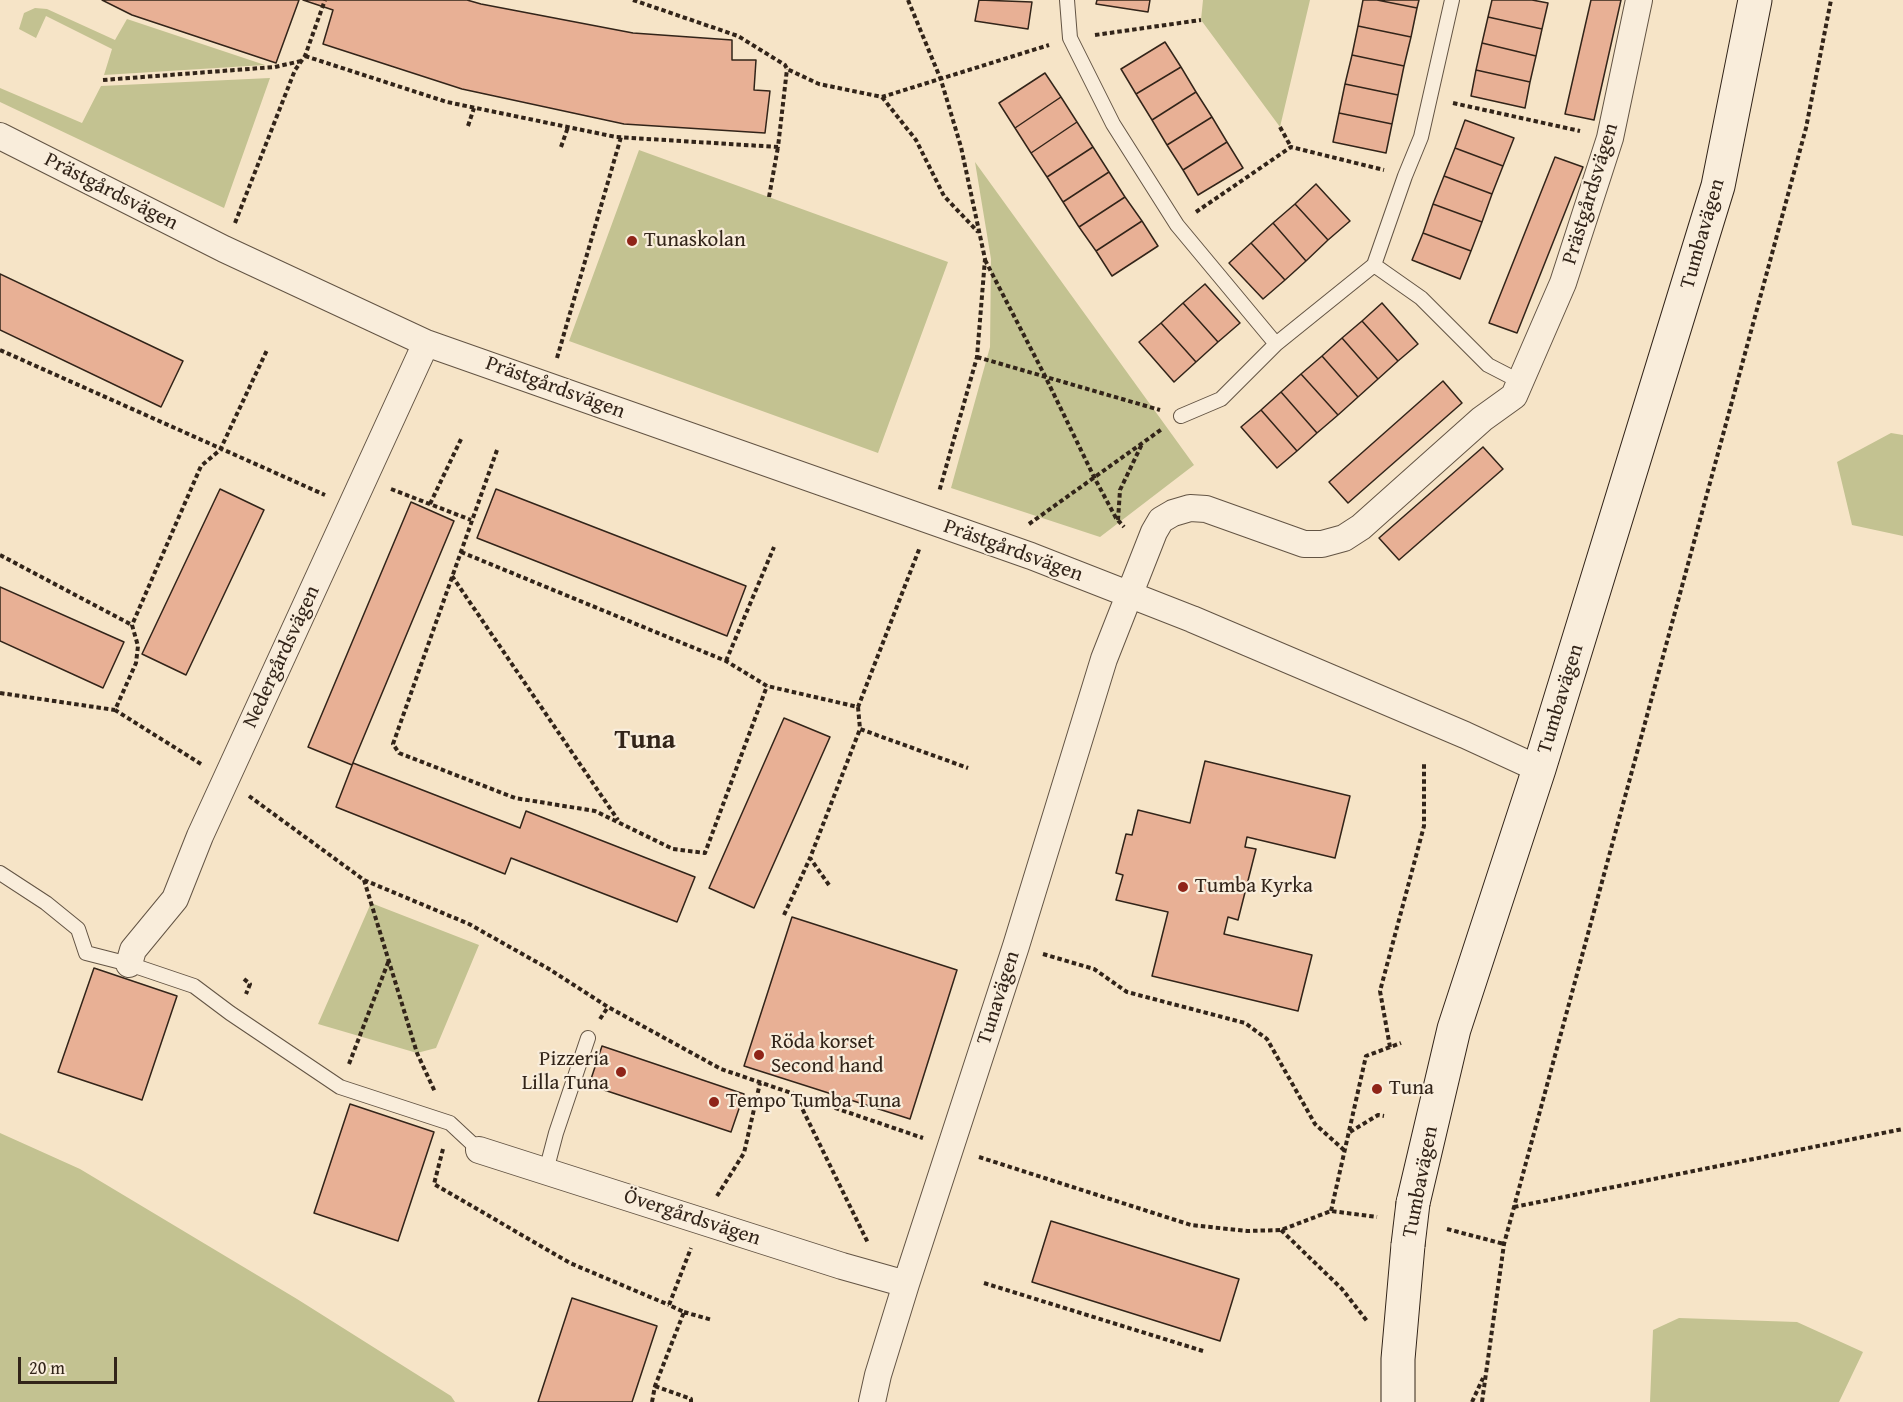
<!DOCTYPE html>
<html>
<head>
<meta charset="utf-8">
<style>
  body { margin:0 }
  #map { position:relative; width:1903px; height:1402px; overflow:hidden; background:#f6e4c7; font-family:"Gentium Book Plus",serif }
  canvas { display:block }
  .scale { position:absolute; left:18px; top:1357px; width:99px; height:27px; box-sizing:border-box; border:3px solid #322419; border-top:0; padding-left:8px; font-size:18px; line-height:21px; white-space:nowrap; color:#322419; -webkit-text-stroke:4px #f9eddb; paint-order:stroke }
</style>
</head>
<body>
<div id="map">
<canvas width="1903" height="1402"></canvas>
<div class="scale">20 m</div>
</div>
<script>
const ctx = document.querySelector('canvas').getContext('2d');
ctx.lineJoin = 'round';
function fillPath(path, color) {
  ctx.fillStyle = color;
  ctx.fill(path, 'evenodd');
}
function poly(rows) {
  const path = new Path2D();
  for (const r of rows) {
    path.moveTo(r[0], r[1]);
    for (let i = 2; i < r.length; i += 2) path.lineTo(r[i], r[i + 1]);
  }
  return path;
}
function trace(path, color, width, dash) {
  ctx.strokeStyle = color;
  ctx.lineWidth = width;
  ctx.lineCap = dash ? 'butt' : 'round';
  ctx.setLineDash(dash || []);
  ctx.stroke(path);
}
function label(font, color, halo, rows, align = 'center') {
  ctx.font = font + ' "Gentium Book Plus",serif';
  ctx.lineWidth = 4.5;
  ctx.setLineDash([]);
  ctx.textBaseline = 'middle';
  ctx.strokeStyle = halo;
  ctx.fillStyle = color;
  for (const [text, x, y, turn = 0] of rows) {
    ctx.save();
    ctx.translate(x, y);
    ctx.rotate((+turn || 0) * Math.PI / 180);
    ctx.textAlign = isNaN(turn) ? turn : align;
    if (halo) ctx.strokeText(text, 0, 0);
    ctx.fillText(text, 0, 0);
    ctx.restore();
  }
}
fillPath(poly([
  [1203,0,1310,0,1280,127,1201,20],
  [35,8,47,9,115,40,127,19,265,65,104,75,112,49,46,16,36,38,19,29,24,13],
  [270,78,224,208,0,102,0,88,82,123,101,86],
  [639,150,948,262,878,453,569,341],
  [975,162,1194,465,1100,537,951,488,990,347,991,259],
  [1891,433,1903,435,1903,536,1852,525,1837,462],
  [371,903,479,945,436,1048,417,1053,318,1024],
  [0,1133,80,1169,297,1299,451,1396,455,1402,0,1402],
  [1679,1318,1797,1322,1863,1352,1839,1402,1650,1402,1653,1330]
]), '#c3c291');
const building = poly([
  [102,0,299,0,276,63,132,15,102,0],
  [303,0,467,0,481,4,633,33,732,40,732,60,756,60,754,90,770,91,765,133,624,124,462,89,323,44,333,10,303,0],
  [979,0,1032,2,1028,29,975,21,979,0],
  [1097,0,1150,0,1148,12,1096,4,1097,0],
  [1363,0,1377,0,1417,8,1411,37,1358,26,1363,0],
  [1377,0,1419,0,1417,8,1377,0],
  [1492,0,1532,0,1548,3,1542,29,1488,17,1492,0],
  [1591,0,1621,0,1594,120,1565,114,1591,0],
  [1488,17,1542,29,1536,56,1482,43,1488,17],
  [1358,26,1411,37,1404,66,1352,55,1358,26],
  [1165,42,1181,67,1136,94,1121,69,1165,42],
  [1482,43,1536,56,1530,82,1476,70,1482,43],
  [1352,55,1404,66,1398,95,1345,84,1352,55],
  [1181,67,1196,92,1152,120,1136,94,1181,67],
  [1476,70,1530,82,1525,108,1471,96,1476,70],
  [1045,73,1061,97,1015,128,999,103,1045,73],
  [1345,84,1398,95,1392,124,1339,113,1345,84],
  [1196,92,1212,117,1167,145,1152,120,1196,92],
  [1061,97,1077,122,1031,153,1015,128,1061,97],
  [1339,113,1392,124,1386,153,1333,142,1339,113],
  [1212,117,1227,142,1183,170,1167,145,1212,117],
  [1465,120,1514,138,1503,166,1455,148,1465,120],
  [1077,122,1093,147,1047,177,1031,153,1077,122],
  [1227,142,1243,168,1198,195,1183,170,1227,142],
  [1093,147,1109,172,1063,202,1047,177,1093,147],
  [1455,148,1503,166,1492,194,1444,176,1455,148],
  [1555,157,1583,167,1517,333,1489,323,1555,157],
  [1109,172,1125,197,1079,227,1063,202,1109,172],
  [1444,176,1492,194,1482,222,1433,204,1444,176],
  [1316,184,1350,221,1328,240,1295,204,1316,184],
  [1125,197,1142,221,1096,251,1079,227,1125,197],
  [1295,204,1328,240,1306,261,1273,223,1295,204],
  [1433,204,1482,222,1471,251,1423,233,1433,204],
  [1142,221,1158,246,1112,276,1096,251,1142,221],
  [1273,223,1306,261,1285,280,1251,243,1273,223],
  [1423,233,1471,251,1460,279,1412,260,1423,233],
  [1251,243,1285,280,1263,299,1229,263,1251,243],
  [0,274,183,361,161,407,0,330,0,274],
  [1205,284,1240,323,1218,342,1183,303,1205,284],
  [1183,303,1218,342,1196,362,1161,323,1183,303],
  [1382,303,1418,344,1398,361,1362,321,1382,303],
  [1362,321,1398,361,1378,379,1342,338,1362,321],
  [1161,323,1196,362,1174,382,1139,342,1161,323],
  [1342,338,1378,379,1358,397,1322,356,1342,338],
  [1322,356,1358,397,1338,415,1301,374,1322,356],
  [1301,374,1338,415,1317,433,1281,392,1301,374],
  [1443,381,1462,403,1348,503,1329,482,1443,381],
  [1281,392,1317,433,1297,451,1261,410,1281,392],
  [1261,410,1297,451,1277,468,1241,427,1261,410],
  [1483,447,1503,469,1399,560,1379,538,1483,447],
  [220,489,264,510,186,675,142,654,220,489],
  [496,489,746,586,727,636,477,538,496,489],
  [411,502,454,521,352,765,308,747,411,502],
  [0,587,124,642,103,688,0,641,0,587],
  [784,718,830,737,754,908,709,888,784,718],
  [1205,761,1350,796,1335,858,1247,837,1245,847,1256,849,1238,920,1228,917,1224,934,1312,955,1298,1011,1152,976,1168,912,1116,900,1123,875,1116,873,1126,834,1132,835,1138,810,1190,823,1205,761],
  [353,763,520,828,526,811,695,877,677,922,511,858,505,874,336,807,353,763],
  [792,917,957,970,910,1119,744,1066,792,917],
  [94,968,177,996,142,1100,58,1072,94,968],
  [602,1046,744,1094,731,1132,589,1085,602,1046],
  [350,1104,434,1132,398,1241,314,1213,350,1104],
  [1051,1221,1239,1279,1220,1341,1032,1282,1051,1221],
  [572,1298,657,1326,632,1402,538,1402,572,1298]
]);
fillPath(building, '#e8b095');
trace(building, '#322419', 1.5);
const service = poly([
  [1067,0,1070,38,1113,124,1177,225,1276,344],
  [1374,265,1421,298,1488,365,1521,382],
  [1181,416,1221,399,1276,344,1374,265,1405,176,1421,137,1452,0],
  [0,873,46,903,78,929,86,953,129,964,194,986,230,1013,340,1087,450,1123,479,1150],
  [546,1171,556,1133,588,1038]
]);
const minor = poly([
  [0,136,224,249,426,343,1031,556,1192,619,1465,735,1539,769],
  [129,964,133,950,175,899,200,836,426,343],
  [479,1150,842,1266,906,1284],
  [872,1402,878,1375,906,1284,1016,946,1104,659,1154,532,1161,520,1173,513,1190,508,1206,509,1304,544,1322,544,1344,538,1361,527,1482,419,1514,396,1563,283,1610,138,1639,0]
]);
const secondary = poly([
  [1413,1203,1454,1029,1539,769,1718,186,1755,0],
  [1398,1402,1398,1359,1408,1245]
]);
trace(service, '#635444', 16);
trace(minor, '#635444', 28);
trace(secondary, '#322419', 35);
trace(poly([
  [633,0,738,36,785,65,787,69,819,84,882,97,1049,45],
  [908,0,941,80,961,147,985,259,977,357,939,492],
  [1095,35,1201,20],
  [305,56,447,102,616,137,778,147,787,69],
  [103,80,275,67,301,61],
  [882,97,916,140,944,196,978,232],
  [1453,103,1580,131],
  [468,126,474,108],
  [1280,127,1291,147],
  [561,147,568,127],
  [769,197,778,147],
  [1196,212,1291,147,1384,170],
  [235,223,295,70,305,56,325,0],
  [985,260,1045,376,1094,477,1116,518,1124,527],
  [0,350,325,495],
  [977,357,1160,410],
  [557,358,621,137],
  [497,450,393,744,399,753,515,798,595,811,673,849,705,853,767,686],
  [391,489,471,520],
  [430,504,462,437],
  [1118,520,1120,490,1142,444],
  [1029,524,1162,429],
  [461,552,726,661,767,686,858,707,920,547],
  [0,555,132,625],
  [452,576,618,820],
  [726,661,774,547],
  [0,693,115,710],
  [858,707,860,729,968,768],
  [201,764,115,710,136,663,138,646,132,625,201,466,220,450,267,350],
  [249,796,364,880,469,924,549,969,608,1007,721,1069,923,1138],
  [364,880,417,1053,435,1092],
  [829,885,810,858,860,729],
  [784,915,810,858],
  [1043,954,1094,969,1127,992,1245,1023,1267,1039,1315,1124,1345,1151],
  [244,979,250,984,246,994],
  [600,1019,608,1007],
  [1390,1047,1380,991,1424,826,1424,762],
  [349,1064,389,960],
  [796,1096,868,1243],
  [1350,1132,1378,1115,1384,1116],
  [443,1149,434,1184,570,1263,669,1305],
  [979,1157,1191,1225,1247,1231,1281,1230,1331,1211,1377,1217],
  [717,1196,744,1153,760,1083],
  [1514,1207,1903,1129],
  [1331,1211,1366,1056,1401,1043],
  [1447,1229,1504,1244],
  [1281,1230,1342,1289,1367,1321],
  [984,1283,1203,1351],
  [684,1312,712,1320],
  [655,1386,691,1399,691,1402],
  [652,1402,655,1386,684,1312,669,1305,691,1248],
  [1472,1402,1483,1378],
  [1482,1402,1504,1244,1806,128,1831,0]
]), '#322419', 4, [4.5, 3]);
trace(service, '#f9eddb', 14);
trace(minor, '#f9eddb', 26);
trace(secondary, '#f9eddb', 33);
const secondaryBridge = poly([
  [1408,1245,1413,1203]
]);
trace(secondaryBridge, '#322419', 35, []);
trace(secondaryBridge, '#f9eddb', 33);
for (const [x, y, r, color] of [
  [632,241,6,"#8f2418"],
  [1183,887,6,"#8f2418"],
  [759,1055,6,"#8f2418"],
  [621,1072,6,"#8f2418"],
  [1377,1089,6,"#8f2418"],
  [714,1102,6,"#8f2418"]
]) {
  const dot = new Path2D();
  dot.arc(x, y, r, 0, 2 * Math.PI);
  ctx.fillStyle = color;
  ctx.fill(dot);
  trace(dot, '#f9eddb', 2);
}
label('21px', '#322419', '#f9eddb', [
  ["Prästgårdsvägen",111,192,27],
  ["Prästgårdsvägen",1591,194,-73],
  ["Tumbavägen",1703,234,-74],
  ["Prästgårdsvägen",555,388,20],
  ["Prästgårdsvägen",1013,551,20],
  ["Nedergårdsvägen",282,657,-65],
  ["Tumbavägen",1561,699,-73],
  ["Tunavägen",999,998,-72],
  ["Tumbavägen",1421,1182,-79],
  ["Övergårdsvägen",692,1218,18]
]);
label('21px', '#322419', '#f9eddb', [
  ["Tunaskolan",644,241],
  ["Tumba Kyrka",1195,887],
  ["Röda korset",771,1043],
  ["Second hand",771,1067],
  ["Pizzeria",609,1060,"right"],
  ["Lilla Tuna",609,1084,"right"],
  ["Tuna",1389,1089],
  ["Tempo Tumba Tuna",726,1102]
], 'left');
label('bold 27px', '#322419', '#f9eddb', [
  ["Tuna",645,741]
]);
</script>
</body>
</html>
